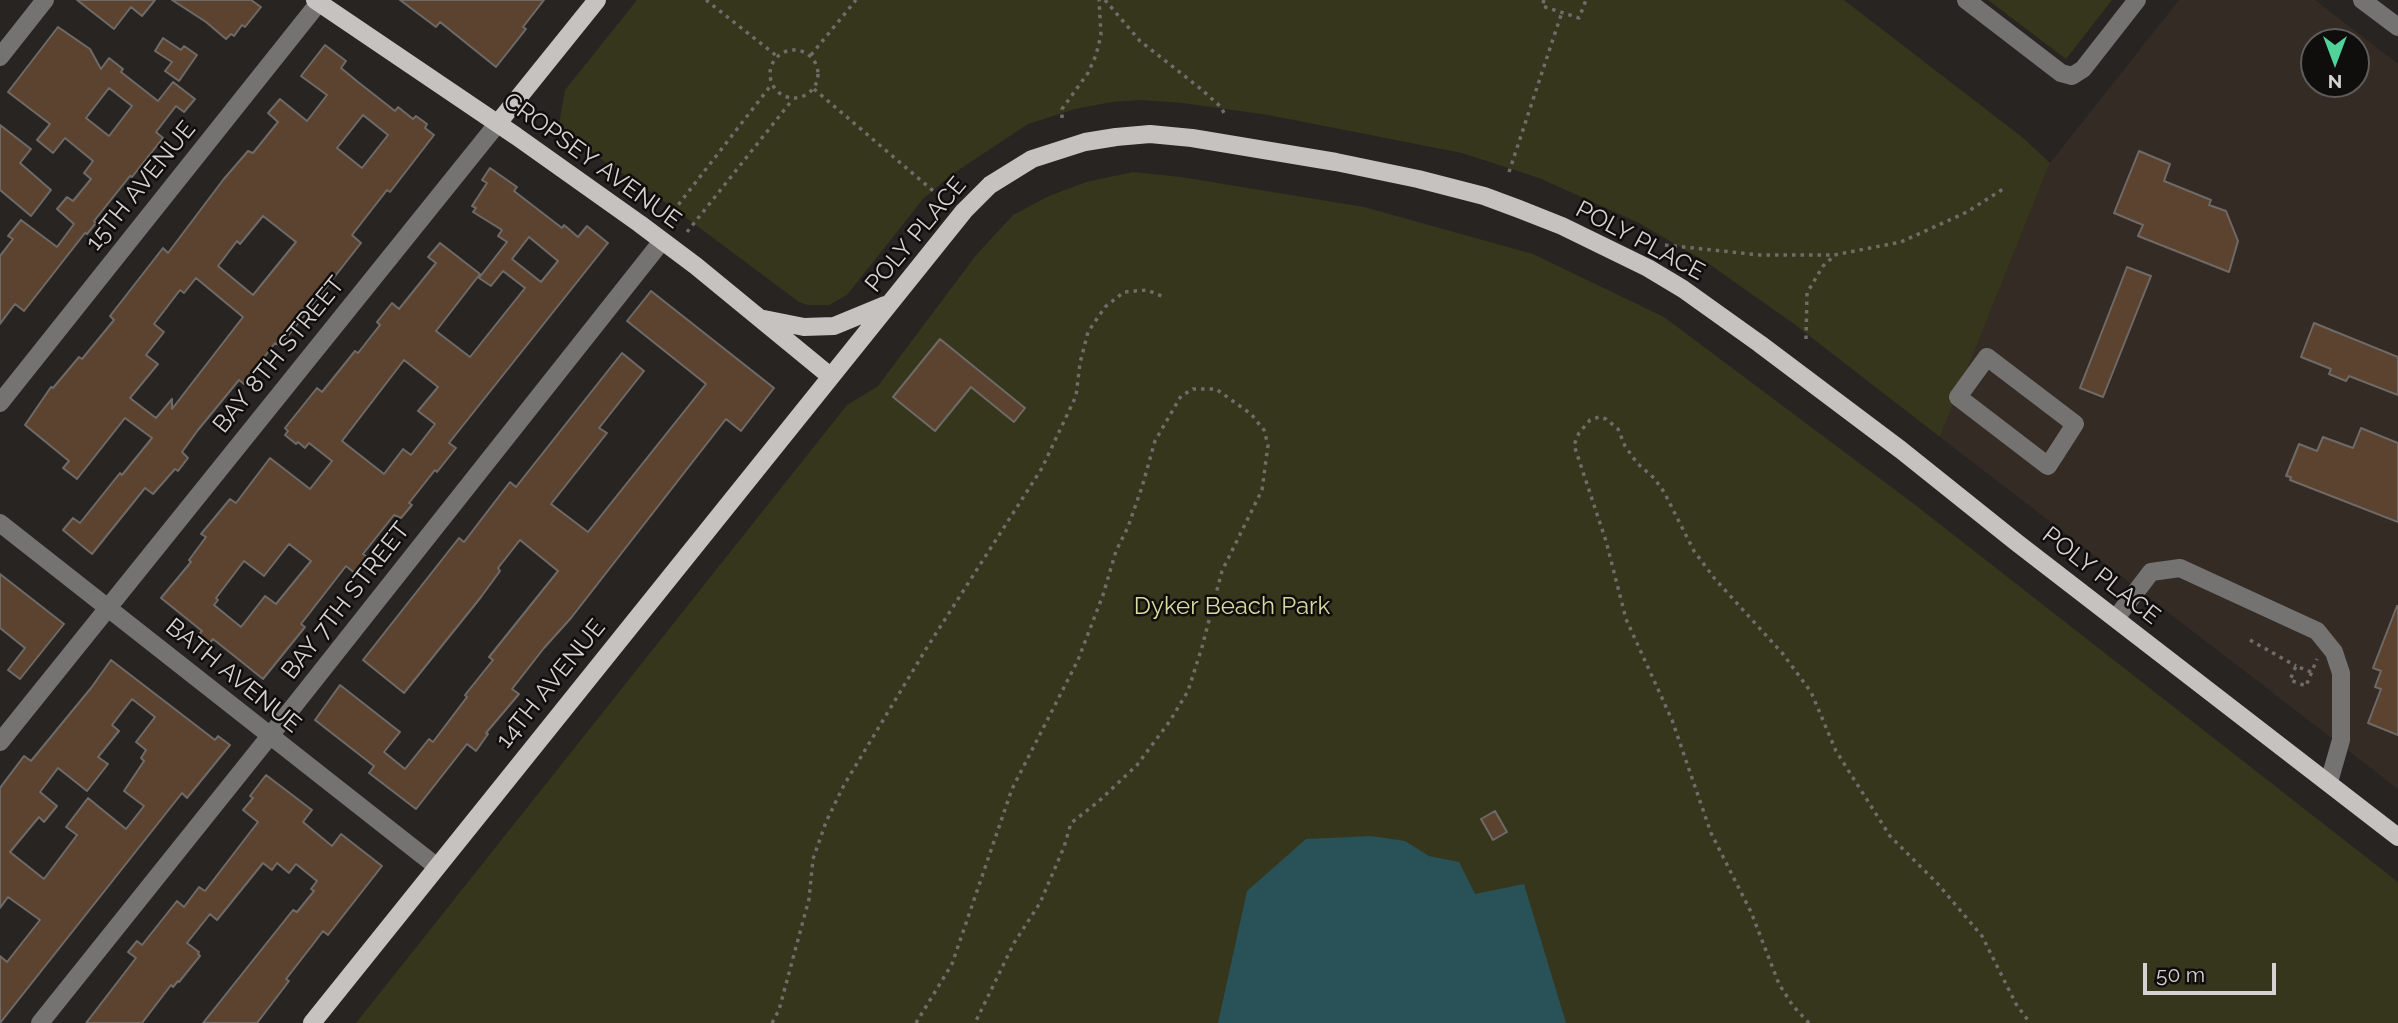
<!DOCTYPE html>
<html>
<head>
<meta charset="utf-8">
<style>
  body { margin:0 }
  #map { position:relative; width:2398px; height:1023px; overflow:hidden; background:#282422; font-family:Raleway,sans-serif }
  canvas { display:block }
  .north { position:absolute; left:2300px; top:28px; width:70px; height:70px; box-sizing:border-box; background:#0f0e0d; border:2px solid #5e5c5b; border-radius:50%; rotate:180deg; font-size:19px; font-weight:700; line-height:28px; text-align:center; color:#d5d2d1 }
  .north::after { content:''; display:block; margin:auto; width:24px; height:32px; background:#50d398; clip-path:polygon(50% 0,100% 100%,50% 72%,0 100%) }
  .scale { position:absolute; left:2143px; top:963px; width:133px; height:32px; box-sizing:border-box; border:4px solid #d5d2d1; border-top:0; padding-left:9px; font-size:21px; line-height:24px; white-space:nowrap; color:#d5d2d1; -webkit-text-stroke:5px #0f0e0d; paint-order:stroke }
</style>
</head>
<body>
<div id="map">
<canvas width="2398" height="1023"></canvas>
<div class="north">N</div>
<div class="scale">50 m</div>
</div>
<script>
const ctx = document.querySelector('canvas').getContext('2d');
ctx.lineJoin = 'round';
function fillPath(path, color) {
  ctx.fillStyle = color;
  ctx.fill(path, 'evenodd');
}
function poly(rows) {
  const path = new Path2D();
  for (const r of rows) {
    if (r.length === 3) {
      path.moveTo(r[0] + r[2], r[1]);
      path.arc(r[0], r[1], r[2], 0, 2 * Math.PI);
      continue;
    }
    path.moveTo(r[0], r[1]);
    for (let i = 2; i < r.length; i += 2) path.lineTo(r[i], r[i + 1]);
  }
  return path;
}
function trace(path, color, width, dash) {
  ctx.strokeStyle = color;
  ctx.lineWidth = width;
  ctx.lineCap = dash ? 'butt' : 'round';
  ctx.setLineDash(dash || []);
  ctx.stroke(path);
}
function label(font, color, halo, rows, align = 'center') {
  ctx.font = font + ' Raleway,sans-serif';
  ctx.lineWidth = 5;
  ctx.setLineDash([]);
  ctx.textBaseline = 'middle';
  ctx.strokeStyle = halo;
  ctx.fillStyle = color;
  for (const [text, x, y, turn = 0] of rows) {
    ctx.save();
    ctx.translate(x, y);
    ctx.rotate((+turn || 0) * Math.PI / 180);
    ctx.textAlign = isNaN(turn) ? turn : align;
    if (halo) ctx.strokeText(text, 0, 0);
    ctx.fillText(text, 0, 0);
    ctx.restore();
  }
}
fillPath(poly([
  [2179,0,2315,0,2398,64,2398,789,1940,437,2050,163],
  [2314,42,2356,42,2356,84,2314,84]
]), '#342b25');
fillPath(poly([
  [637,0,1844,0,2022,137,2050,163,1940,437,1794,324,1709,264,1639,223,1539,178,1462,153,1268,115,1183,103,1140,100,1112,102,1075,109,1028,124,951,175,923,199,847,295,829,305,808,305,799,302,669,205,558,130,565,90],
  [1988,0,2112,0,2066,59],
  [1133,172,1181,177,1364,207,1533,254,1664,317,1914,504,2398,882,2398,1023,356,1023,847,405,878,386,977,254,1013,215,1049,196,1086,182]
]), '#35361b');
fillPath(poly([
  [1371,836,1405,841,1429,856,1459,862,1475,894,1524,884,1566,1023,1218,1023,1247,891,1306,839]
]), '#295158');
const building = poly([
  [77,0,155,0,142,16,131,7,114,29,77,0],
  [172,0,251,0,261,7,245,27,242,25,234,36,231,34,226,39,206,22,172,0],
  [400,0,544,0,523,27,526,29,496,67,440,22,436,27,400,0],
  [58,27,90,49,101,69,109,58,123,69,121,72,158,101,173,82,195,99,184,112,176,106,156,132,163,138,132,177,130,176,94,221,96,223,87,234,85,233,24,311,15,304,0,324,0,256,13,239,8,236,21,220,57,247,74,224,57,209,67,197,73,201,91,179,84,173,93,161,65,138,53,153,37,140,50,124,8,92,58,27],
  [109,88,132,106,109,136,86,118,109,88],
  [163,38,181,50,184,46,197,55,179,81,165,71,172,62,155,51,163,38],
  [325,45,346,61,341,68,358,82,395,111,398,107,413,119,416,116,427,124,425,128,434,135,390,192,387,190,352,235,361,243,300,321,280,346,275,343,244,384,239,380,198,430,182,452,188,458,178,471,175,469,153,494,145,488,92,554,63,530,73,518,80,523,120,473,122,475,152,438,125,418,77,479,63,468,69,461,25,425,51,387,53,388,79,357,82,359,114,320,110,316,163,248,168,253,223,180,248,151,253,153,278,122,268,113,280,99,307,121,327,95,301,76,325,45],
  [363,115,388,135,362,168,337,148,363,115],
  [263,216,296,242,253,295,218,266,237,241,240,244,263,216],
  [196,278,243,317,172,409,172,399,156,418,130,398,158,364,146,355,164,332,154,324,180,290,184,293,196,278],
  [0,125,31,149,20,163,51,190,31,216,0,190,0,125],
  [2139,151,2170,164,2164,181,2211,200,2209,205,2226,211,2238,241,2229,272,2138,236,2143,225,2114,213,2139,151],
  [490,168,517,187,514,191,562,228,564,225,578,237,587,226,608,243,449,443,456,448,437,472,435,470,409,503,412,505,401,518,394,515,363,554,370,559,356,574,346,566,301,624,305,627,263,679,213,639,208,645,197,637,202,631,161,598,191,562,189,560,206,537,201,534,230,499,236,503,270,458,310,489,332,461,309,443,305,448,298,442,296,444,285,435,288,431,285,428,317,388,322,392,355,351,358,353,380,325,377,322,392,303,399,309,436,263,428,257,440,243,480,274,436,331,470,357,525,288,503,271,491,286,479,278,507,242,498,236,502,230,473,212,476,208,472,206,487,183,482,180,490,168],
  [529,237,558,261,541,282,512,259,529,237],
  [404,360,438,387,418,411,435,424,411,455,403,449,384,474,342,441,404,360],
  [289,544,311,561,276,604,265,596,241,627,214,605,218,600,216,598,244,561,264,576,289,544],
  [2127,267,2151,276,2103,397,2080,388,2127,267],
  [651,291,774,388,741,431,726,419,571,618,544,648,512,689,519,694,486,733,488,734,476,751,467,744,416,809,369,773,374,766,315,720,340,685,400,732,384,752,405,769,429,739,433,742,467,697,465,695,493,660,489,657,558,571,520,540,498,568,500,571,481,597,404,693,363,660,459,538,464,542,510,482,516,487,622,353,644,371,599,428,607,433,551,504,588,532,706,384,627,321,651,291],
  [2314,323,2398,357,2398,395,2349,376,2346,381,2329,374,2331,369,2301,357,2314,323],
  [940,339,1025,408,1014,422,971,387,935,431,893,397,940,339],
  [2361,428,2398,443,2398,522,2290,480,2291,477,2286,476,2299,444,2317,451,2323,437,2353,448,2361,428],
  [0,574,64,624,20,679,8,670,25,648,0,628,0,574],
  [2397,606,2398,607,2398,735,2368,723,2381,689,2375,687,2381,671,2373,668,2397,606],
  [111,660,215,740,218,736,230,745,187,798,182,793,0,1023,0,956,7,962,40,920,8,897,0,908,0,788,24,756,31,761,91,688,111,660],
  [132,699,155,717,136,742,146,750,141,758,144,761,124,791,144,806,126,829,88,798,66,827,77,835,44,879,10,852,39,817,44,822,57,806,40,792,58,768,87,791,108,764,98,757,119,731,112,725,132,699],
  [266,775,312,810,303,822,332,846,341,834,382,866,328,935,323,931,314,943,286,979,289,981,257,1023,203,1023,293,910,297,912,314,891,311,889,317,881,296,864,289,873,277,863,272,870,263,863,217,920,210,914,187,943,199,952,198,954,200,956,179,982,178,981,173,987,171,985,142,1023,86,1023,136,958,128,952,137,941,142,945,177,901,184,907,199,887,205,891,258,822,243,810,253,798,250,796,266,775],
  [1495,811,1507,832,1493,840,1481,819,1495,811]
]);
fillPath(building, '#5c4330');
trace(building, '#6e6a67', 2);
trace(poly([
  [706,0,778,57],
  [1105,0,1140,41,1201,89,1221,107,1224,113],
  [1544,0,1542,6,1579,18,1586,0],
  [794,74,24],
  [811,55,856,0],
  [814,89,938,195],
  [1062,118,1062,109,1088,73,1096,55,1101,35,1099,0],
  [1509,172,1562,12],
  [668,218,772,84],
  [687,232,793,99],
  [1665,245,1760,255,1834,255,1901,242,1967,212,2003,189],
  [1806,339,1807,293,1823,266,1834,256],
  [2250,640,2296,666],
  [2311,672,2296,666,2290,680,2306,686,2317,659],
  [772,1023,779,1010,809,899,813,859,826,822,844,785,926,649,1042,468,1076,396,1080,363,1088,332,1105,307,1124,292,1147,290,1164,297],
  [916,1023,952,964,1012,789,1078,660,1103,595,1116,551,1128,527,1142,487,1155,441,1181,396,1193,389,1216,389,1251,414,1264,430,1268,445,1262,490,1222,571,1202,647,1188,691,1170,721,1137,765,1099,801,1071,823,1064,847,1040,903,1014,943,975,1023],
  [1809,1023,1793,1006,1779,984,1751,912,1711,833,1672,720,1626,619,1606,541,1574,445,1579,433,1590,420,1599,417,1606,419,1618,429,1625,446,1637,463,1654,478,1664,492,1694,551,1715,579,1783,654,1811,692,1836,751,1890,836,1937,883,1982,936,2016,1004,2030,1023]
]), '#6f6c6a', 3.5, [3.5, 5]);
trace(poly([
  [1966,0,2061,73,2072,76,2083,69,2137,0],
  [2362,0,2398,27],
  [0,57,45,0],
  [1987,357,2075,424,2048,466,1958,397,1987,357],
  [0,403,321,0],
  [0,523,436,866],
  [2116,618,2151,572,2180,568,2317,631,2334,652,2341,673,2341,740,2329,782],
  [0,742,498,123],
  [40,1023,293,707,662,241]
]), '#757371', 18);
trace(poly([
  [315,0,516,136,640,224,696,266,830,376],
  [498,123,597,0],
  [764,319,804,327,834,326,885,305],
  [312,1023,964,211,990,185,1032,159,1085,142,1116,137,1150,134,1192,138,1336,162,1418,179,1484,196,1519,209,1562,226,1648,268,1683,289,1760,344,1901,450,2016,542,2398,837]
]), '#c6c2bf', 18);
label('24px', '#d5d2d1', '#0f0e0d', [
  ["CROPSEY AVENUE",592,161,36],
  ["15TH AVENUE",141,186,-51],
  ["POLY PLACE",916,235,-50],
  ["POLY PLACE",1640,241,28],
  ["BAY 8TH STREET",279,355,-51],
  ["POLY PLACE",2101,576,38],
  ["BAY 7TH STREET",346,601,-52],
  ["BATH AVENUE",233,676,39],
  ["14TH AVENUE",551,684,-51]
]);
label('24px', '#d7da9f', '#0f0e0d', [
  ["Dyker Beach Park",1232,607]
]);
</script>
</body>
</html>
